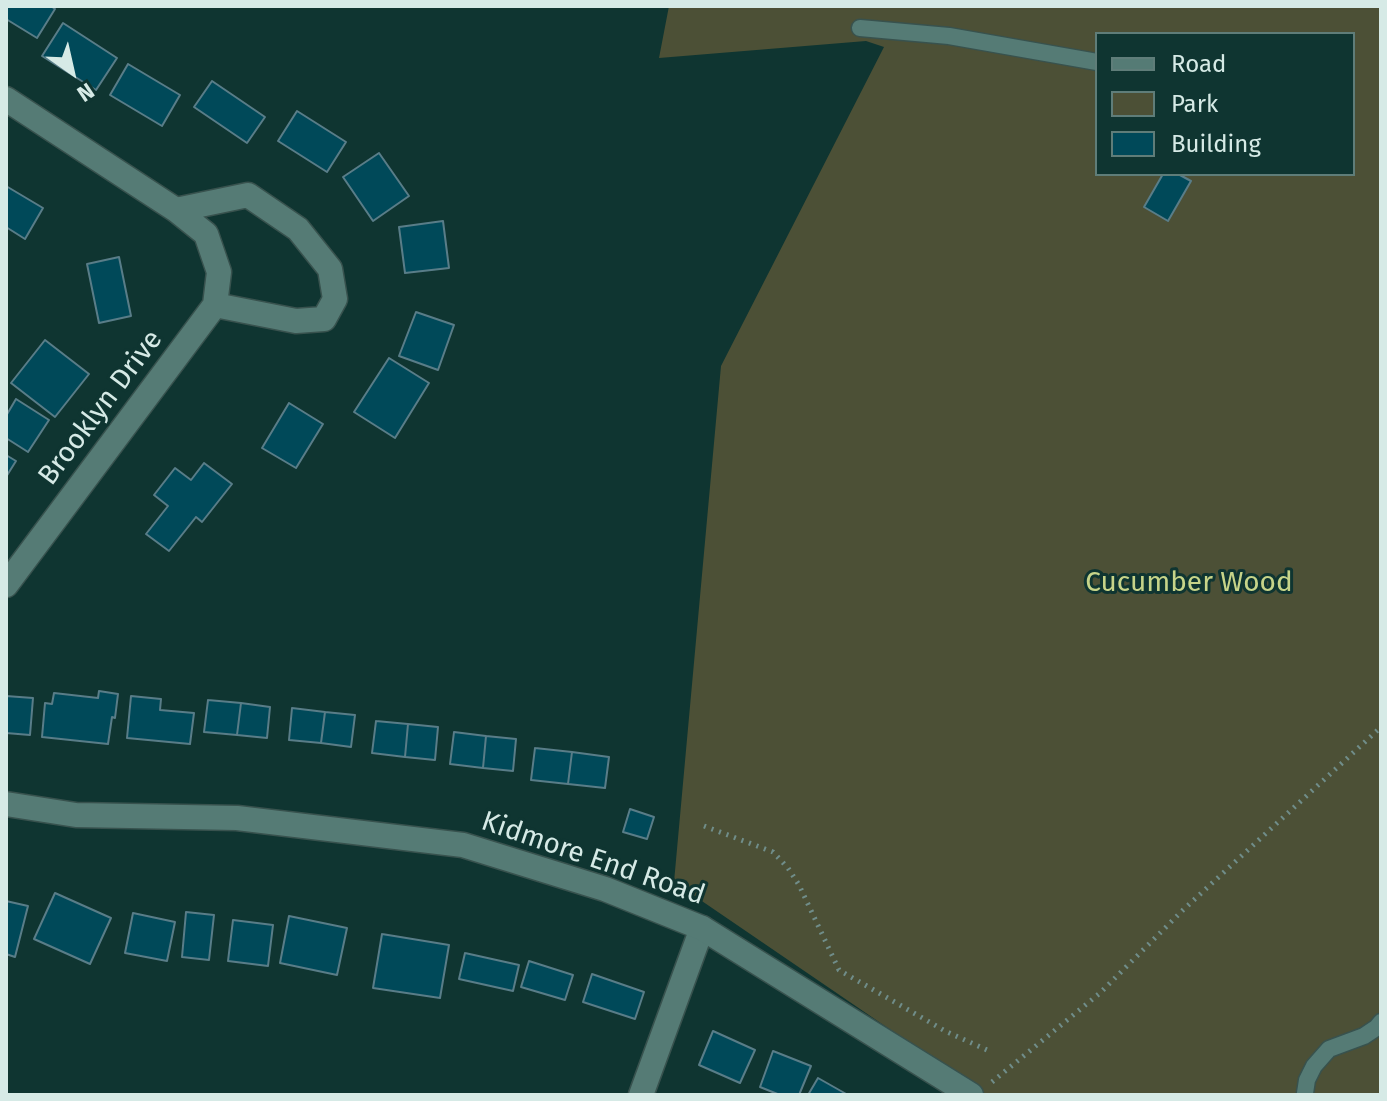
<!DOCTYPE html>
<html>
<head>
<meta charset="utf-8">
<style>
  body { margin:0 }
  #map { position:relative; width:1387px; height:1101px; overflow:hidden; background:#0f3531; font-family:"Fira Sans",sans-serif }
  canvas { display:block }
  .frame { position:absolute; inset:0; border:8px solid #d6eae6; pointer-events:none }
  .legend { position:absolute; left:1095px; top:32px; width:260px; height:144px; box-sizing:border-box; background:#0f3531; border:2px solid #5f7d79; margin:0; padding:10px 14px; list-style:none; font-size:24px; color:#d6eae6 }
  .legend li { display:flex; align-items:center; gap:16px; height:40px }
  .legend b { width:40px; border:2px solid #5f7d79 }
  .north { position:absolute; left:32px; top:32px; width:80px; height:80px; -webkit-text-stroke:6px #0f3531; paint-order:stroke; rotate:146deg; font-size:22px; font-weight:700; line-height:32px; text-align:center; color:#d6eae6 }
  .north::after { content:''; display:block; margin:auto; width:28px; height:36px; background:#d6eae6; clip-path:polygon(50% 0,100% 100%,50% 72%,0 100%) }
</style>
</head>
<body>
<div id="map">
<canvas width="1387" height="1101"></canvas>
<div class="frame"></div>
<ul class="legend">
<li><b style="height:10px;background:#557b75"></b>Road</li>
<li><b style="height:22px;background:#4c5036"></b>Park</li>
<li><b style="height:22px;background:#004959"></b>Building</li>
</ul>
<div class="north">N</div>
</div>
<script>
const ctx = document.querySelector('canvas').getContext('2d');
ctx.lineJoin = 'round';
function fillPath(path, color) {
  ctx.fillStyle = color;
  ctx.fill(path, 'evenodd');
}
function poly(rows) {
  const path = new Path2D();
  for (const r of rows) {
    path.moveTo(r[0], r[1]);
    for (let i = 2; i < r.length; i += 2) path.lineTo(r[i], r[i + 1]);
  }
  return path;
}
function trace(path, color, width, dash) {
  ctx.strokeStyle = color;
  ctx.lineWidth = width;
  ctx.lineCap = dash ? 'butt' : 'round';
  ctx.setLineDash(dash || []);
  ctx.stroke(path);
}
function label(font, color, halo, rows, align = 'center') {
  ctx.font = font + ' "Fira Sans",sans-serif';
  ctx.lineWidth = 6;
  ctx.setLineDash([]);
  ctx.textBaseline = 'middle';
  ctx.strokeStyle = halo;
  ctx.fillStyle = color;
  for (const [text, x, y, turn = 0] of rows) {
    ctx.save();
    ctx.translate(x, y);
    ctx.rotate((+turn || 0) * Math.PI / 180);
    ctx.textAlign = isNaN(turn) ? turn : align;
    if (halo) ctx.strokeText(text, 0, 0);
    ctx.fillText(text, 0, 0);
    ctx.restore();
  }
}
fillPath(poly([
  [669,6,1381,6,1381,1095,986,1095,674,882,721,366,884,47,866,41,659,58],
  [1097,34,1353,34,1353,174,1097,174]
]), '#4c5036');
const building = poly([
  [6,6,51,6,55,9,37,38,6,19,6,6],
  [63,23,117,58,96,90,42,56,63,23],
  [128,64,180,95,162,126,110,95,128,64],
  [212,81,265,117,247,143,194,107,212,81],
  [297,111,346,142,327,172,278,141,297,111],
  [379,153,409,196,373,221,343,177,379,153],
  [1163,174,1178,174,1191,181,1168,221,1144,207,1163,174],
  [6,186,43,208,25,239,6,227,6,186],
  [443,221,449,268,405,273,399,227,443,221],
  [119,257,131,316,99,323,87,264,119,257],
  [416,312,454,325,438,370,399,356,416,312],
  [45,340,89,374,55,417,11,383,45,340],
  [389,358,429,383,395,438,354,412,389,358],
  [16,399,49,420,28,452,6,438,6,416,16,399],
  [289,403,323,424,296,468,262,448,289,403],
  [6,455,16,461,6,477,6,455],
  [204,463,232,484,202,522,196,517,169,551,146,534,168,506,154,495,175,468,191,480,204,463],
  [99,691,118,694,115,718,112,717,108,744,42,737,45,703,52,704,54,693,98,698,99,691],
  [6,696,33,698,30,735,6,733,6,696],
  [131,696,161,699,160,710,194,713,190,744,127,738,131,696],
  [208,700,241,703,237,735,204,732,208,700],
  [241,703,270,707,267,738,237,735,241,703],
  [292,708,325,712,321,743,289,740,292,708],
  [325,712,355,715,351,747,321,743,325,712],
  [376,721,408,724,405,757,372,753,376,721],
  [408,724,438,727,435,760,405,757,408,724],
  [454,732,486,736,483,768,450,764,454,732],
  [486,736,516,739,513,771,483,768,486,736],
  [535,748,572,752,568,784,531,780,535,748],
  [572,752,609,757,605,788,568,784,572,752],
  [630,809,654,817,647,839,623,832,630,809],
  [55,893,111,918,90,964,34,939,55,893],
  [6,901,28,906,15,957,6,954,6,901],
  [186,912,214,915,209,960,182,957,186,912],
  [133,913,175,922,167,961,125,953,133,913],
  [289,916,347,928,337,975,280,963,289,916],
  [233,920,273,925,268,966,228,961,233,920],
  [382,934,449,945,440,998,373,988,382,934],
  [465,953,519,965,513,991,459,979,465,953],
  [529,961,573,975,565,1000,521,987,529,961],
  [592,974,644,992,635,1019,583,1002,592,974],
  [713,1031,755,1050,740,1083,699,1065,713,1031],
  [773,1051,811,1066,799,1095,780,1095,760,1087,773,1051],
  [818,1078,848,1095,808,1095,818,1078]
]);
fillPath(building, '#004959');
trace(building, '#597d88', 2);
const service = poly([
  [860,28,949,36,1097,62],
  [1305,1093,1307,1080,1314,1066,1329,1049,1364,1036,1376,1028,1381,1022]
]);
const minor = poly([
  [6,99,176,210,206,234,219,272,215,305,6,585],
  [176,210,248,195,298,229,330,269,335,299,324,319,296,321,215,305],
  [641,1095,702,928]
]);
const tertiary = poly([
  [6,804,76,815,237,818,463,845,605,889,702,928,971,1095]
]);
trace(service, '#38524e', 19);
trace(minor, '#38524e', 27);
trace(tertiary, '#38524e', 27);
trace(poly([
  [704,826,773,852,788,868,799,885,839,970,945,1031,987,1050],
  [992,1082,1100,993,1183,910,1381,727]
]), '#708d89', 5, [2, 6]);
trace(service, '#557b75', 16);
trace(minor, '#557b75', 24);
trace(tertiary, '#557b75', 24);
label('28px', '#d6eae6', '#0f3531', [
  ["Brooklyn Drive",101,408,-53],
  ["Kidmore End Road",593,859,19]
]);
label('28px', '#c7d489', '#0f3531', [
  ["Cucumber Wood",1189,583]
]);
</script>
</body>
</html>
